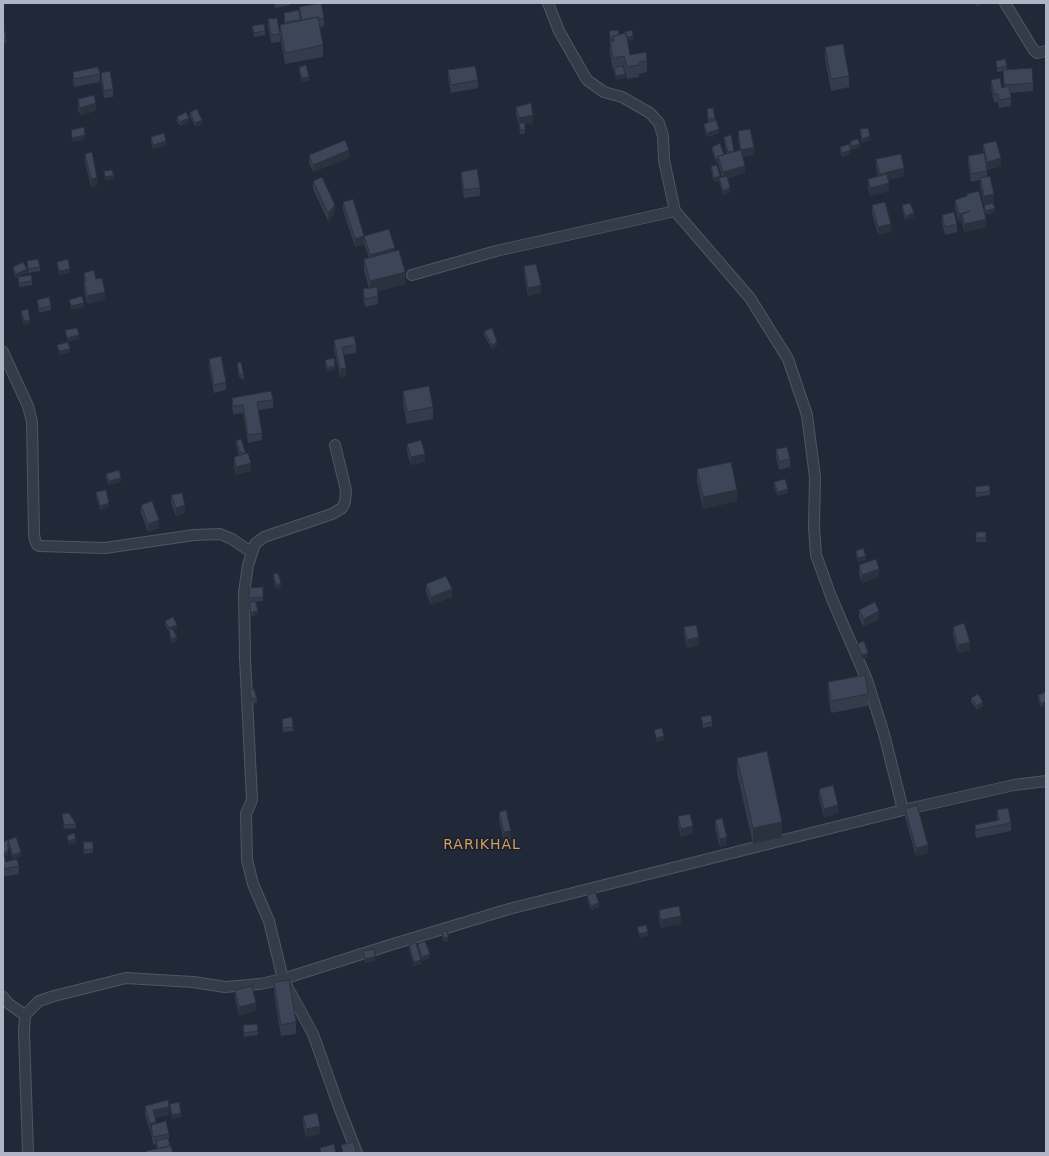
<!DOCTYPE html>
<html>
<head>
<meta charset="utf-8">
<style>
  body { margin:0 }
  #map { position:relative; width:1049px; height:1156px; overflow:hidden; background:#212838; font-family:"DejaVu Sans",sans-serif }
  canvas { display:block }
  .frame { position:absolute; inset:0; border:4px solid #b0b5c5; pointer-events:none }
</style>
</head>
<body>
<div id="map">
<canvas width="1049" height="1156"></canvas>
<div class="frame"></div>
</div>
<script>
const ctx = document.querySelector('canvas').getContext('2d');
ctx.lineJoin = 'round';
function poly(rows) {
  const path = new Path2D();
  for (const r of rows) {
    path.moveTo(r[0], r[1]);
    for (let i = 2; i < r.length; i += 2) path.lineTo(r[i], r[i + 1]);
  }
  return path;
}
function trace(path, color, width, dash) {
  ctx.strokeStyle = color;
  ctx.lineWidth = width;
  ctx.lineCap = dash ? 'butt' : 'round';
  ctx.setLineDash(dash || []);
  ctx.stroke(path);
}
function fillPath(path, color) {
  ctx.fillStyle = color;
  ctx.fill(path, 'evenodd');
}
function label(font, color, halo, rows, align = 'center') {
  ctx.font = font + ' "DejaVu Sans",sans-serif';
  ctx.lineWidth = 3;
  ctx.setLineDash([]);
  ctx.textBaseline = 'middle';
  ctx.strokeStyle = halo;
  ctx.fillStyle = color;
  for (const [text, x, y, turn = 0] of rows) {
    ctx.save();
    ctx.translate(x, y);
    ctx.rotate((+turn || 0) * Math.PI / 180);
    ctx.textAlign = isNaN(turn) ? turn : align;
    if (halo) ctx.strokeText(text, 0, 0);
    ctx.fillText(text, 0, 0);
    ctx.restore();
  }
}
const street = poly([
  [548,3,559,31,587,80,604,92,622,97,650,113,659,123,663,136,664,160,675,211,750,298,788,359,807,415,815,477,814,527,816,555,832,599,867,680,884,734,903,810],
  [1005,3,1033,49,1037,53,1046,51],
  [412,275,496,251,675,211],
  [3,352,28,406,32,422,34,534,35,540,37,545,40,546,105,548,194,535,220,534,232,539,251,552],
  [335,445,346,490,345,502,342,508,332,514,264,537,255,544,248,565,244,592,245,658,252,800,246,814,247,860,253,884,269,921,283,979,313,1034,339,1107,357,1153],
  [3,997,9,1004,25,1015],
  [28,1153,24,1032,25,1015,39,1001,54,996,126,978,193,982,225,987,260,984,283,979,390,945,509,909,903,810,1014,785,1046,781]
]);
trace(street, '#505563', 12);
trace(street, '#353b49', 10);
fillPath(poly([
  [274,3,290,3,290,5,275,8],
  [299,7,324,18,324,26,319,27,323,45,323,57,285,64,280,36,280,25,284,24,284,13,300,21,299,15],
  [268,19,280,34,280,42,271,43,268,27],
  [252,26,265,31,265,35,254,37],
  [3,27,6,39,6,43,3,43],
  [609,31,619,35,624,34,624,32,633,40,627,41,630,55,647,61,647,72,639,74,639,77,627,79,624,67,624,68,625,78,616,80,614,70,613,70,610,54,610,42],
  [825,47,849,76,849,87,831,91,825,59],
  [996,61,1007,66,1007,70,1033,83,1033,91,1010,93,1011,98,1011,106,999,108,998,102,994,102,991,88,991,80,1002,88,1004,87,1003,71,997,72],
  [299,67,309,81,302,82,299,71],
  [448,70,478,80,478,88,451,93,448,78],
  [73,72,100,74,100,82,74,87,73,80],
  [101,73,113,89,113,97,104,98,101,81],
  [78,99,96,111,80,115,78,107],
  [516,107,533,123,525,124,525,134,520,134,519,126,516,115],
  [707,109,715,118,715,121,719,133,707,137,704,128,704,124,708,123],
  [190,112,202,124,195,127,190,116],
  [177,117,189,122,180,126,177,121],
  [860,129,870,140,862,143,860,133],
  [738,131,754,155,743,157,745,173,728,178,730,192,723,195,719,181,714,182,711,170,711,166,720,177,722,177,718,163,716,163,712,151,712,147,724,155,727,154,724,141,724,137,734,152,740,150,738,139],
  [151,137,166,145,153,149,151,141],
  [850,141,860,148,852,150,850,145],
  [983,144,1001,166,987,170,987,176,994,202,984,204,980,186,980,180,971,182,968,164,968,156,983,154],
  [840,147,851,154,842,157,840,151],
  [85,154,97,186,91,187,85,162],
  [309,155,349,158,313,172,309,163],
  [876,159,904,176,888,180,889,191,870,196,868,187,868,179,878,176,876,167],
  [461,172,480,188,480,196,464,198,461,180],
  [313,181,335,213,328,221,313,189],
  [967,194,986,227,964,232,962,221,959,222,955,208,955,200,967,197],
  [343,202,364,236,395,251,405,284,378,291,378,304,365,307,363,297,363,289,369,288,364,271,364,259,369,258,364,244,355,247,343,210],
  [872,205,891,232,878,235,872,213],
  [902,205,914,217,905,220,902,209],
  [984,205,995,212,986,215,984,209],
  [942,215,957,224,957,232,945,235,942,223],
  [27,261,40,267,40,271,28,273],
  [57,262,70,273,59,275,57,266],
  [524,266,541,293,528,296,524,274],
  [13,267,27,273,20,276,32,281,32,285,19,287,18,278,16,278,13,271],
  [84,273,96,279,105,300,87,304,84,289],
  [37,300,51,306,51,310,39,313,37,303],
  [21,311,30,324,24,325,21,315],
  [484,331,497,346,492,349,484,335],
  [334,340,356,345,356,353,343,355,346,376,340,377,334,348],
  [209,359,226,382,226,390,214,393,209,367],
  [325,360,335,370,327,372,325,364],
  [237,363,244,376,244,380,239,377,237,367],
  [403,391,433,407,433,419,407,424,403,403],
  [232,398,273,400,273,408,258,410,262,433,262,440,248,443,243,413,233,414,232,406],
  [241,439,251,471,236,475,234,465,234,457,239,456,236,445,236,441],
  [407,444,425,462,411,465,407,452],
  [776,449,790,459,790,467,779,470,776,457],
  [697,469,737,501,703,509,697,481],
  [106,474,121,482,109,485,106,478],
  [774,482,788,493,778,496,774,486],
  [975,487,990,491,990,495,976,497],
  [96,492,109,507,100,510,96,496],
  [171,495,185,513,176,516,171,503],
  [141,505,159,528,148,532,141,513],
  [976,532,986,532,986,542,976,542],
  [856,551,866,560,858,562,856,555],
  [859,565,879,577,862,583,859,573],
  [273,574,281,587,276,589,273,578],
  [426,584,452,597,431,605,426,592],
  [263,587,263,601,249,602,249,588],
  [249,603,258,614,251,617,249,607],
  [859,610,879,619,864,627,859,618],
  [165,621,177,629,174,630,177,641,171,643,169,632,165,625],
  [684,627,699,645,687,648,684,635],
  [953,627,970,650,958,653,953,635],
  [857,644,868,657,862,659,857,648],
  [828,682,868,694,868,706,831,713,828,693],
  [249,690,257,699,257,703,251,702,249,694],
  [1046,692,1041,708,1038,699,1038,695],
  [971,698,983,706,977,710,971,702],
  [701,717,712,722,712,726,703,728],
  [282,719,293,727,293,731,283,732],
  [737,758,782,837,753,844,737,773],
  [819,789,838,813,824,817,819,797],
  [905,809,928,853,916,856,905,817],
  [997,810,1011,823,1011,831,976,838,975,833,975,825,997,821],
  [499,812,511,839,504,840,499,820],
  [62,814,76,824,76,828,64,829],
  [678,816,693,833,681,837,678,824],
  [715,820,727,845,720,847,715,828],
  [8,840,21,856,13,859,8,844],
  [8,840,8,855,4,856,6,862,19,866,19,874,3,877,3,842],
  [83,842,93,849,93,853,84,854],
  [587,895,599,907,591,910,587,899],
  [659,910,681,924,661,928,659,918],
  [442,932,448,941,444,942,442,936],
  [418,944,430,958,422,961,418,948],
  [409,945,421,964,414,966,409,949],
  [363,951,375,961,365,963,363,955],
  [274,982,296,1022,296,1034,281,1036,274,994],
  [235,990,256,1011,239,1015,235,998],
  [243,1025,258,1031,258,1035,244,1037],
  [170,1104,181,1117,172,1119,170,1108],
  [145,1106,169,1115,155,1118,156,1123,169,1134,169,1140,170,1146,173,1153,146,1153,146,1151,157,1149,156,1144,153,1145,151,1132,150,1132,145,1114],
  [303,1116,320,1134,306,1137,303,1124]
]), '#343c4c');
fillPath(poly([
  [976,3,981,3,981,6,976,7],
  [633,36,633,40,625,42,625,38],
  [625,74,625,78,616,80,616,76],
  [309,77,309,81,302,82,302,78],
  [96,103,96,111,80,115,80,108],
  [533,115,533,123,519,126,519,118],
  [189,118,189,122,180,126,180,122],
  [202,120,202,124,195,127,195,123],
  [719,129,719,133,707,137,707,133],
  [85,135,85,139,72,142,72,138],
  [870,136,870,140,862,143,862,139],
  [166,141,166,145,153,149,153,145],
  [860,144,860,148,852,150,852,146],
  [754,147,754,155,741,158,741,150],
  [349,150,349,158,313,172,313,165],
  [851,150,851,154,842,157,842,153],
  [1001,158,1001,166,987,170,987,162],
  [716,159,718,159,718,163,716,163],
  [745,166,745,173,723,180,723,172],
  [904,168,904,176,880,182,880,174],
  [114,175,114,179,105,181,105,177],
  [720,176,720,180,719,178,719,181,714,182,714,178],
  [97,178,97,186,91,187,91,179],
  [889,183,889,191,870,196,870,188],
  [730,188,730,192,723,195,723,191],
  [994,194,994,202,984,204,984,196],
  [335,205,335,213,328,221,328,213],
  [995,208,995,212,986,215,986,211],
  [971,211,962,214,962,221,959,222,959,214],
  [914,213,914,217,905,220,905,216],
  [986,219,986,227,964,232,964,224],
  [891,224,891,232,878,235,878,227],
  [364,236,364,244,355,247,355,239],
  [395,248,395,256,370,263,370,255],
  [27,269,27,273,16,278,16,274],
  [70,269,70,273,59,275,59,271],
  [405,272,405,284,370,293,370,281],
  [541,285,541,293,528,296,528,288],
  [105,292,105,300,87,304,87,296],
  [84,303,84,307,71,310,71,306],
  [30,320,30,324,24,325,24,321],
  [79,335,79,339,67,342,67,338],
  [497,342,497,346,492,349,492,345],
  [70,349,70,353,59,355,59,351],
  [335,366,335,370,327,372,327,368],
  [346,368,346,376,340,377,340,369],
  [425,454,425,462,411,465,411,457],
  [251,463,251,471,236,475,236,467],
  [121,478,121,482,109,485,109,481],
  [788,489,788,493,778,496,778,492],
  [737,490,737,501,703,509,703,497],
  [109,503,109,507,100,510,100,506],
  [185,505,185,513,176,516,176,508],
  [159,520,159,528,148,532,148,524],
  [866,556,866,560,858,562,858,558],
  [879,569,879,577,862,583,862,575],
  [281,583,281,587,276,589,276,585],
  [452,589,452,597,431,605,431,597],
  [258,610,258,614,251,617,251,613],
  [879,611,879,619,864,627,864,619],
  [177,625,177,629,170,632,169,628],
  [177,637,177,641,171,643,171,639],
  [699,637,699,645,687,648,687,640],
  [970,642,970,650,958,653,958,645],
  [868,653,868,657,862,659,862,655],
  [983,702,983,706,977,710,977,706],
  [1046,702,1046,706,1041,708,1041,704],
  [664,736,664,740,656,742,656,738],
  [838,805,838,813,824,817,824,809],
  [782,822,782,837,753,844,753,828],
  [693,826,693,833,681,837,681,829],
  [511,831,511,839,504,840,504,832],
  [727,837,727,845,720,847,720,839],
  [76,839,76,843,68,845,68,841],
  [928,845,928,853,916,856,916,848],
  [8,851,8,855,3,857,3,853],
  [21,852,21,856,13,859,13,855],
  [599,903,599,907,591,910,591,906],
  [681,916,681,924,661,928,661,920],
  [648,932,648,936,639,938,639,934],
  [448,937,448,941,444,942,444,938],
  [430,954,430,958,422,961,422,957],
  [375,957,375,961,365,963,365,959],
  [421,960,421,964,414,966,414,962],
  [256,1003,256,1011,239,1015,239,1007],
  [169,1107,169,1115,153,1118,153,1110],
  [181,1113,181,1117,172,1119,172,1115],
  [156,1122,156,1130,151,1125,151,1132,150,1132,150,1124],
  [320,1126,320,1134,306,1137,306,1129]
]), '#2b313e');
const building = poly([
  [321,3,324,18,318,19,318,17,302,20,299,7,321,3],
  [299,10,300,20,285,22,284,13,299,10],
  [318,17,323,45,285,53,280,25,318,17],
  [277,18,280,34,271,35,268,19,277,18],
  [264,24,265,31,254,33,252,26,264,24],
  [4,26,6,39,3,39,3,27,4,26],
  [618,30,619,35,613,36,613,40,611,40,609,31,618,30],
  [632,30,633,36,626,37,626,33,624,34,624,32,632,30],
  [626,33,630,55,646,52,647,61,639,62,639,65,627,67,624,56,613,58,610,42,614,41,613,36,626,33],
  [843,44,849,76,831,79,825,47,843,44],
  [1005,59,1007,66,997,68,996,61,1005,59],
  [306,65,309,77,302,78,299,67,306,65],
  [475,66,478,80,451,85,448,70,475,66],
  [623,66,625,74,616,76,614,68,623,66],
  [98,67,100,74,74,79,73,72,98,67],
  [1032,68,1033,83,1004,85,1003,70,1032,68],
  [110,71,113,89,104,91,101,73,110,71],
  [1000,78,1002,88,1009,86,1011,98,999,100,998,94,994,94,991,80,1000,78],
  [94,95,96,103,80,108,78,99,94,95],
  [531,103,533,115,519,118,516,107,531,103],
  [713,108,715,118,708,119,707,109,713,108],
  [197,109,202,120,195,123,190,112,197,109],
  [186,112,189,118,180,122,177,117,186,112],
  [716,120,719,129,707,133,704,124,716,120],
  [519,123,525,123,525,130,520,130,519,123],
  [84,127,85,135,72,138,71,130,84,127],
  [868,128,870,136,862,139,860,129,868,128],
  [750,129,754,147,741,150,738,131,750,129],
  [164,133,166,141,153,145,151,137,164,133],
  [731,135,734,151,728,152,724,137,731,135],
  [858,139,860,144,852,146,850,141,858,139],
  [345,140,349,150,313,165,309,155,345,140],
  [996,141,1001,158,987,162,983,144,996,141],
  [720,143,724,155,718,156,718,159,716,159,712,147,720,143],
  [849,144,851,150,842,153,840,147,849,144],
  [741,150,745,166,723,172,718,156,741,150],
  [92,152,97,178,91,179,85,154,92,152],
  [984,153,987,171,971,174,968,156,984,153],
  [901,154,904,168,880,174,876,159,901,154],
  [717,165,720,176,714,178,711,166,717,165],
  [477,169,480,188,464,190,461,172,477,169],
  [112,170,114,175,105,177,104,171,112,170],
  [887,174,889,183,870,188,868,179,887,174],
  [727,176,730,188,723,191,719,178,727,176],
  [990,176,994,194,984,196,980,178,990,176],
  [322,177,335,205,328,213,313,181,322,177],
  [979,191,986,219,964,224,962,214,971,211,959,214,955,200,967,196,967,194,979,191],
  [353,199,364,236,355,239,343,202,353,199],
  [885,202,891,224,878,227,872,205,885,202],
  [910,203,914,213,905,216,902,205,910,203],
  [993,203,995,208,986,211,984,205,993,203],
  [954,212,957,224,945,227,942,215,954,212],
  [389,229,395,248,370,255,364,236,389,229],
  [399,250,405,272,370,281,364,259,399,250],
  [38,259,40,267,28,269,27,261,38,259],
  [68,259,70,269,59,271,57,262,68,259],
  [23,262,27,269,16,274,13,267,23,262],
  [536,264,541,285,528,288,524,266,536,264],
  [94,270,96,279,102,278,105,292,87,296,84,281,86,281,84,273,94,270],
  [31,275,32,281,19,283,18,277,31,275],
  [377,287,378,296,365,299,363,289,377,287],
  [82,296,84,303,71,306,69,300,82,296],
  [49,297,51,306,39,309,37,300,49,297],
  [28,309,30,320,24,321,21,311,28,309],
  [77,328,79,335,67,338,65,330,77,328],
  [492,328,497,342,492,345,484,331,492,328],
  [354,336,356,345,342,347,346,368,340,369,334,340,354,336],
  [68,342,70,349,59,351,57,345,68,342],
  [221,356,226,382,214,385,209,359,221,356],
  [334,358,335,366,327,368,325,360,334,358],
  [241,362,244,376,239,373,237,363,241,362],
  [429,386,433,407,407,412,403,391,429,386],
  [271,391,273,400,257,402,262,433,248,435,243,405,233,406,232,398,271,391],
  [241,439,246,454,240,452,236,441,241,439],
  [421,440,425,454,411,457,407,444,421,440],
  [787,447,790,459,779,462,776,449,787,447],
  [248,453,251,463,236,467,234,457,248,453],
  [731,462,737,490,703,497,697,469,731,462],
  [119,470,121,478,109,481,106,474,119,470],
  [785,479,788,489,778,492,774,482,785,479],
  [989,485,990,491,976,493,975,487,989,485],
  [106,490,109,503,100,506,96,492,106,490],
  [182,493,185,505,176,508,171,495,182,493],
  [152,501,159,520,148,524,141,505,152,501],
  [976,532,986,532,986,538,976,538,976,532],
  [863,548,866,556,858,558,856,551,863,548],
  [876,559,879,569,862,575,859,565,876,559],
  [278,573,281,583,276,585,273,574,278,573],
  [446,576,452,589,431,597,426,584,446,576],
  [263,587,263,597,249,598,249,588,263,587],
  [255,601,258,610,251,613,249,603,255,601],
  [875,602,879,611,864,619,859,610,875,602],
  [173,617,177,625,169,628,165,621,173,617],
  [964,623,970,642,958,645,953,627,964,623],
  [696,625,699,637,687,640,684,627,696,625],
  [169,628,173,630,177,637,171,639,169,628],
  [864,641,868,653,862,655,857,644,864,641],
  [865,675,868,694,831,701,828,682,865,675],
  [254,689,257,699,251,698,249,690,254,689],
  [1046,692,1046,702,1041,704,1038,695,1046,692],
  [978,694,983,702,977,706,971,698,978,694],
  [711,715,712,722,703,724,701,717,711,715],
  [292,717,293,727,283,728,282,719,292,717],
  [662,728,664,736,656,738,654,730,662,728],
  [767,751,782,822,753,828,737,758,767,751],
  [833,785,838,805,824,809,819,789,833,785],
  [917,805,928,845,916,848,905,809,917,805],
  [1008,808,1011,823,976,830,975,825,999,820,997,810,1008,808],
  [506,810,511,831,504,832,499,812,506,810],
  [69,813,76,824,64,825,62,814,69,813],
  [690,814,693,826,681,829,678,816,690,814],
  [722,818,727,837,720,839,715,820,722,818],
  [74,833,76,839,68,841,67,836,74,833],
  [16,837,21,852,13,855,8,840,16,837],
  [8,840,8,851,3,853,3,842,8,840],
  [83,842,93,842,93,849,84,850,83,842],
  [4,854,6,862,17,859,19,866,3,869,3,855,4,854],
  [595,892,599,903,591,906,587,895,595,892],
  [679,906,681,916,661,920,659,910,679,906],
  [646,925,648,932,639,934,637,927,646,925],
  [447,931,448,937,444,938,442,932,447,931],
  [425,941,430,954,422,957,418,944,425,941],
  [416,943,421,960,414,962,409,945,416,943],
  [374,949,375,957,365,959,363,951,374,949],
  [289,980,296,1022,281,1025,274,982,289,980],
  [252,986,256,1003,239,1007,235,990,252,986],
  [257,1024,258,1031,244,1033,243,1025,257,1024],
  [168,1100,169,1107,153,1110,156,1122,150,1124,145,1106,168,1100],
  [179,1102,181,1113,172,1115,170,1104,179,1102],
  [317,1113,320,1126,306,1129,303,1116,317,1113],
  [166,1121,169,1134,153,1137,151,1125,166,1121],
  [168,1138,170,1146,158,1149,156,1141,168,1138],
  [354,1142,356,1153,343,1153,341,1145,354,1142],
  [334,1144,336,1153,321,1153,320,1148,334,1144],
  [171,1146,173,1153,146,1153,146,1151,171,1146]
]);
fillPath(building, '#3d4658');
trace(building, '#2b313e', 1);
ctx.letterSpacing = '1px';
label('14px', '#d19f5f', '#1a202d', [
  ["RARIKHAL",482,845]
]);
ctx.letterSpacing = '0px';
</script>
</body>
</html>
